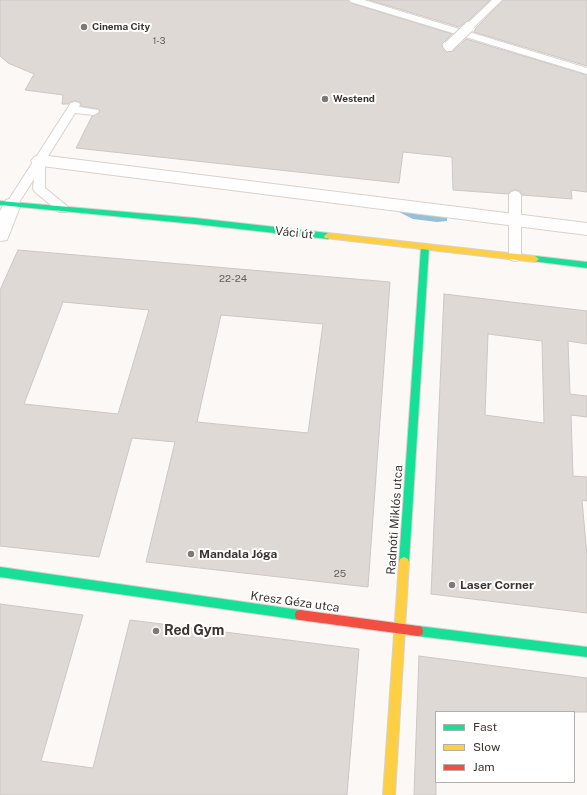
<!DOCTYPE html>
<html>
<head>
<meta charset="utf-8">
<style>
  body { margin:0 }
  #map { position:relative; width:587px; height:795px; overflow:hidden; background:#fcf8f5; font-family:"Public Sans",sans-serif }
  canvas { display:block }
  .legend { position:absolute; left:435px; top:711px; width:140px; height:72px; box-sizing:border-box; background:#fff; border:1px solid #b1aeac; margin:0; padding:5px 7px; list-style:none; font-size:12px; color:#3c3430 }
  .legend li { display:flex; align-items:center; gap:8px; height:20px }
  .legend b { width:20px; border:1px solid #b1aeac }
</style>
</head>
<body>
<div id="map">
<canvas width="587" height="795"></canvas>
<ul class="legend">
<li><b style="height:5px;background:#16e098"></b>Fast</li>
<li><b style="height:5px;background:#ffcf43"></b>Slow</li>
<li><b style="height:5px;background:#f24e42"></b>Jam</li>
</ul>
</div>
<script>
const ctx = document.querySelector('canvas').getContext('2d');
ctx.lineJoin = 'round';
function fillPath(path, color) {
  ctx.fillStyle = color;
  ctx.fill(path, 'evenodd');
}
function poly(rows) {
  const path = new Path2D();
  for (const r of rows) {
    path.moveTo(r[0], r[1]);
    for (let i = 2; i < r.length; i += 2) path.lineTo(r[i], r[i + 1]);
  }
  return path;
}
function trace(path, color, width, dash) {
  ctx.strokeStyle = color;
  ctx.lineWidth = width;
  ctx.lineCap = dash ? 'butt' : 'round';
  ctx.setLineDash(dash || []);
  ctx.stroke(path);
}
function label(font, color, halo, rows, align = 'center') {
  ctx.font = font + ' "Public Sans",sans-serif';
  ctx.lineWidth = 4;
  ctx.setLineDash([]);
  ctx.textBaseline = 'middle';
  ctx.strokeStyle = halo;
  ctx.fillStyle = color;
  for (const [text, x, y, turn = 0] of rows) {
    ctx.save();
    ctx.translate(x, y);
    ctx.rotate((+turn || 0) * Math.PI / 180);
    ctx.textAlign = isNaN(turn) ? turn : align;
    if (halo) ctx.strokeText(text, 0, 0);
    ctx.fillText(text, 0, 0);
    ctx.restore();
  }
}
fillPath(poly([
  [402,208,414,214,447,216,447,221,437,222,413,219,397,211]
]), '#96c0d8');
const building = poly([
  [0,0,348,0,351,3,452,34,442,44,443,48,447,52,453,51,466,39,587,75,587,192,571,190,572,199,522,195,520,191,515,190,511,191,508,194,453,190,452,157,403,152,399,183,76,148,92,116,100,113,99,109,81,106,80,102,75,101,71,102,68,104,62,104,63,95,25,90,34,74,8,63,0,56,0,0],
  [369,0,490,0,469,20,459,27,369,0],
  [503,0,587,0,587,66,474,32,476,28,503,0],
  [18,250,390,282,368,587,146,562,175,442,132,438,99,557,0,546,0,290,18,250],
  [63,302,149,310,118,414,24,404,63,302],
  [221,315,323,324,308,433,197,422,221,315],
  [444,294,587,311,587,344,568,341,570,394,587,396,587,417,571,415,573,476,587,477,587,501,582,500,587,556,587,613,431,594,444,294],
  [488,334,542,341,544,423,485,415,488,334],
  [0,604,83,615,41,761,93,768,130,620,359,649,347,795,0,795,0,604],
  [419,656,587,678,587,712,436,712,436,795,414,795,419,656]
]);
fillPath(building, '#dfd9d6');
trace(building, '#cdc6c5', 1);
const lane = poly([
  [349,0,364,0,587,68,587,74,351,2,349,0],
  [492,0,502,0,472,29,466,29,464,27,466,25,492,0],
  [75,102,79,103,80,105,79,107,98,110,99,112,94,115,75,113,45,161,45,188,67,206,69,209,67,212,59,212,35,192,33,189,34,179,16,207,8,207,6,204,67,109,71,103,75,102],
  [515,191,519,192,521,195,521,257,519,260,515,261,511,260,509,257,509,195,511,192,515,191]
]);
const street = poly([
  [40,155,587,223,587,235,34,165,31,161,34,157,40,155],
  [12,198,18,200,21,204,9,235,7,240,0,241,0,211,6,200,12,198]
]);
const fast = poly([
  [0,201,195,218,328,233,332,236,328,239,195,224,0,205,0,201],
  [425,244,429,247,409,562,408,565,404,567,400,565,399,562,421,247,425,244],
  [535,256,587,262,587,268,532,261,531,259,532,257,535,256],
  [0,567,300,610,304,611,305,615,304,619,300,620,0,577,0,567],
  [418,626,587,647,587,657,418,636,414,635,413,631,414,627,418,626]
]);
const slow = poly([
  [328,233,535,256,539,259,535,262,325,238,324,236,328,233],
  [404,557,408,559,409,562,395,795,383,795,399,562,400,559,404,557]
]);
const jam = poly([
  [300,610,418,626,422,627,423,631,422,635,418,636,300,620,296,619,295,615,296,611,300,610]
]);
trace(lane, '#d7d2ce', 2);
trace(street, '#d7d2ce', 2);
trace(fast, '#d7d2ce', 2);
trace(slow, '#d7d2ce', 2);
trace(jam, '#d7d2ce', 2);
fillPath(lane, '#fffefe');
fillPath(street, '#fffefe');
fillPath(fast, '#16e098');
fillPath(slow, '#ffcf43');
fillPath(jam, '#f24e42');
const laneBridge = poly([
  [449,46,469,27]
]);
trace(laneBridge, '#d7d2ce', 12, []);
trace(laneBridge, '#fffefe', 10);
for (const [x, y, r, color] of [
  [84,27,4,"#7f7975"],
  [325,99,4,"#7f7975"],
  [191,554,4,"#7f7975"],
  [452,585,4,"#7f7975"],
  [156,631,4,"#7f7975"]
]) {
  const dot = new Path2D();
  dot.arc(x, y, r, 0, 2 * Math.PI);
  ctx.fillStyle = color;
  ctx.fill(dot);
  trace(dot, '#fff', 1.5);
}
label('9px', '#655d5a', null, [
  ["1-3",159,41]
]);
label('bold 10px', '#3c3430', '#fff', [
  ["Cinema City",92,27],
  ["Westend",333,99]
], 'left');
label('10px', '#655d5a', null, [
  ["22-24",233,279],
  ["25",340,574]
]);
label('12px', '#3c3430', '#fff', [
  ["Váci út",294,233,6],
  ["Radnóti Miklós utca",395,520,-86],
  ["Kresz Géza utca",295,602,8]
]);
label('bold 12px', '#3c3430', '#fff', [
  ["Mandala Jóga",199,554],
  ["Laser Corner",460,585]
], 'left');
label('bold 14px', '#3c3430', '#fff', [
  ["Red Gym",164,631]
], 'left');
</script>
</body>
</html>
